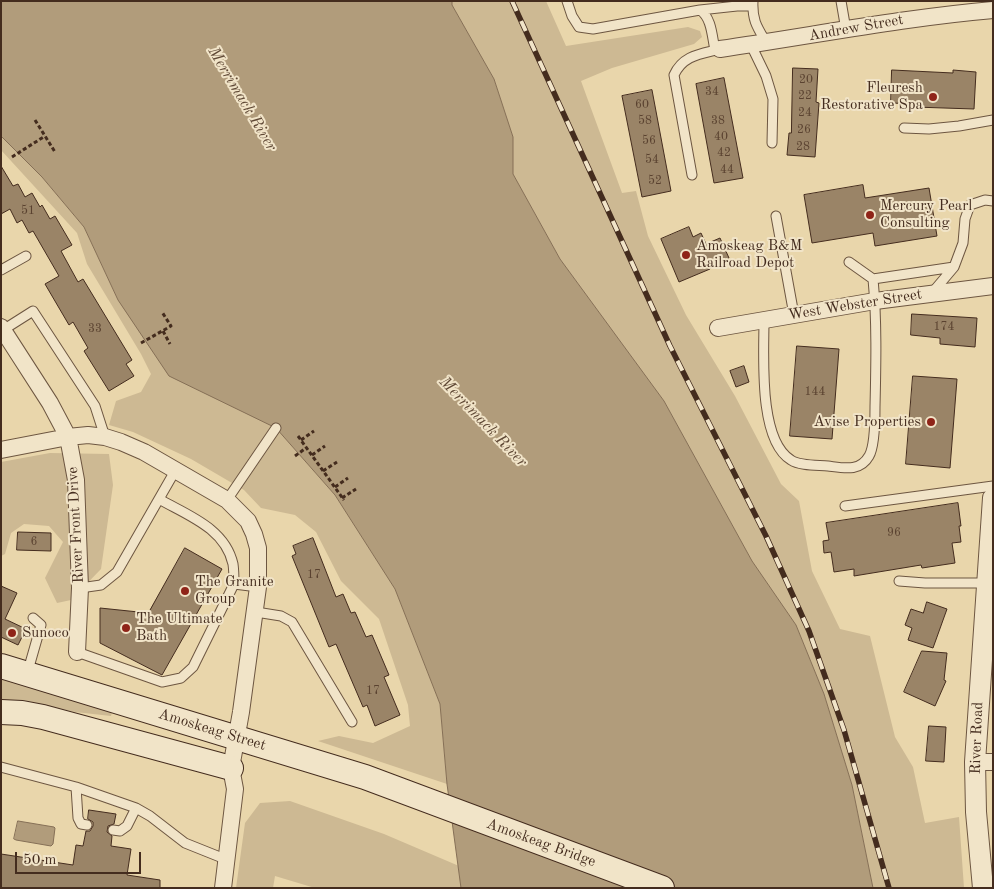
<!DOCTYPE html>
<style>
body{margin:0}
#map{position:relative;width:994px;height:889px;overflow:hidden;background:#e9d6ab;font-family:"Old Standard TT",serif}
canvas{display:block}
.frame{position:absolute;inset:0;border:2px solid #442c1e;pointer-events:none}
.scale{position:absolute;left:15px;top:852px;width:126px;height:22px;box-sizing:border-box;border:2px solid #442c1e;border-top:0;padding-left:6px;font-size:15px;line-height:18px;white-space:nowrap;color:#442c1e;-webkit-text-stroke:4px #f1e4c8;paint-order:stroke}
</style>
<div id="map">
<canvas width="994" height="889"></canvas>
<div class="frame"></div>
<div class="scale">50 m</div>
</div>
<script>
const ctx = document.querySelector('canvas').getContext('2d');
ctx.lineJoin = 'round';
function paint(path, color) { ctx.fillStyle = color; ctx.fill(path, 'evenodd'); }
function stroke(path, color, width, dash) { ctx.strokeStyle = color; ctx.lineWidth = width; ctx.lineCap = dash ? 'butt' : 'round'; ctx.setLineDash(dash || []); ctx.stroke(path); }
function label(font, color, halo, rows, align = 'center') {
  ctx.font = font + ' "Old Standard TT",serif'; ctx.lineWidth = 4; ctx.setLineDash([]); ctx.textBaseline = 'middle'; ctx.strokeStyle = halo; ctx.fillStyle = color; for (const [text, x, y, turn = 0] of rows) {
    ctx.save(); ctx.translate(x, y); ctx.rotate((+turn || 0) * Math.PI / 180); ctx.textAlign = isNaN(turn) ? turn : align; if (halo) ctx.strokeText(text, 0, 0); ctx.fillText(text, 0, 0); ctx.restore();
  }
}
paint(new Path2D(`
 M452,1h94l20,45 122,-19 12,4 2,6 -8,7 -82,24 -31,13 41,112 14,-2 12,45 38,79 49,81 46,88 18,17 13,70 28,58 30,7 25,101 18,30 12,56 34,-6 5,71h-91l-21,-103 -28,-91 -28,-69 -44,-64 -88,-160 -104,-142 -47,-85v-37l-19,-58 -42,-74z
 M1,136l41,41 42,50 34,73 158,128 59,67 60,94 45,115 7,80 -129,-43 21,-5 34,7 37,-17 -2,-21 -29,-86 -38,-38 -25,-49 -21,-17 -34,-7 -17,-18 -53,-31 -58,-27 -24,-7 7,-24 25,-9 10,-18 -10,-20 -54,-90 -10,-31 -76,-83z
 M50,453l59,1 4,31 -12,84 -30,31 -14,3 -12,-25 18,-36 -14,-16 -25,-2 -13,9 -6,21 -4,2v-94z
 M1,678l111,34 -1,4 -36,-4 -51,-12 -23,1z
 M290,801l94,33 75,32 2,22h-146l-40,-12 -2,12h-37l9,-65 15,-20z`), '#cdb993');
const water = new Path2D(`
 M1,1h451v4l42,74 19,58v37l47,85 104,142 88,160 44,64 28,69 28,91 21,103h-412l-14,-104 -7,-80 -45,-115 -60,-94 -59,-67 -107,-52 -51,-76 -34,-73 -42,-50 -41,-41z
 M18,821l36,6 1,1 -2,16 -2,2 -35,-6 -2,-1z`);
paint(water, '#b19c7b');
stroke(water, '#856f56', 1);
const building = new Path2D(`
 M793,68l25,1 -2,33 3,1 -4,54 -28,-2 2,-22h2z
 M892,70l61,3v-3l23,2 -2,37 -60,-2v-3l-23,-1z
 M724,78l19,100 -29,5 -18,-99z
 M652,90l19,101 -29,6 -20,-101z
 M1,166l12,20 5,-2 7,13 7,-4 8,14 2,-2 8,14 5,-3 17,29 -11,6 17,31 5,-3 49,81 -6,4 8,12 -25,15 -25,-40 4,-3 -15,-26 -4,3 -24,-41 14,-8 -26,-45 -4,2 -7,-13 -5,3 -7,-14 -9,5z
 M863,185l2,13 64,-10 8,48 -62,10 -2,-13 -61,10 -8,-48z
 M689,227l4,10 8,-4 5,11 14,-6 9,20 -20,8 1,3 -31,13 -18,-43z
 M912,314l65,4 -2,29 -35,-3v-6l-29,-3z
 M797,346l42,3 -7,90 -42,-3z
 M744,366l5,16 -13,5 -6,-16z
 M913,376l44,3 -7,89 -44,-4z
 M958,503l3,23h-2l2,16 -9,1 3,20 -33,5 -1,-3 -67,11v-7l-20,3 -3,-20 -7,1 -1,-12 6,-1 -3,-17z
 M18,532l33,1v18l-34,-1z
 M313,538l23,59 7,-3 8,19 4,-1 11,25 6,-2 17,40 -5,2 16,38 -25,11 -8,-21 -4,2 -27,-63 -7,3 -37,-91 4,-2 -3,-8z
 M185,548l37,21 -60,106 -62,-32v-35l48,5z
 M1,586l16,7 -12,26 21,10 -8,16 -17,-8z
 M927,602l20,7 -14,39 -25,-8 4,-12 -7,-3 6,-16 12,4z
 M922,651l25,2 -3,27 2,1 -11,25 -31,-14z
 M929,726l17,1 -2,35 -18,-1z
 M89,810l27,4 -2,10 -6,2 -1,6 5,4 -1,10 20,3 -4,26 33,5v8h-159v-34l72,11 3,-20 7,1 3,-15h4l3,-5v-4l-5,-3z`);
paint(building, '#9a8467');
stroke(building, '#442c1e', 1);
const service = new Path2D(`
 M567,1l5,15 7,11 14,2 107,-19c12,8 12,27 15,40
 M753,1c-1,19 4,26 13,41
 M841,1l5,29
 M700,10l37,-4h16
 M751,45l15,31 7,23 -1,44
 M904,128l25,1 30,-3 34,-6
 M692,175l-18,-100c9,-20 27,-21 46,-26
 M776,216l18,99
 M849,262l24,17
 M1,270l25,-14
 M932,293l22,-26 9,-24 2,-24 5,-14 15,-5 8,1
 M764,320c0,35 -6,120 27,140 9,6 27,5 37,6 16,2 32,6 41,-10 6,-10 6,-36 6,-49 1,-43 2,-86 -2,-128l81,-12
 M3,330l30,-19 62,95 10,31
 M159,499c28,16 66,29 74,65 1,7 1,14 1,20
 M227,500l49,-72
 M845,506l148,-20
 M899,581l26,2h64
 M80,588l21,-3 16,-13 58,-101
 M256,612l25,4 11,6 60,100
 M77,652l85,30 19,-4 12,-11 41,-83 24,3
 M27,674l14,-49 -8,-7
 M1,767l75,20 60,21 14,8 35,27 40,16
 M76,787l2,31 3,6 6,1
 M113,830l7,1 7,-5 9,-18`);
const minor = new Path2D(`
 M720,49c91,-13 181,-31 273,-39
 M1,327l49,76 18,34 8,43 4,108 -3,64
 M718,328l157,-27 118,-15
 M1,450l67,-13 20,-2 17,2 16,5 23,10 83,48 21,21 6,13 4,14v39l-17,125 -10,56 4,21 -12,99
 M975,762h18`);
const tertiary = new Path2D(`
 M983,888l-7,-76 -1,-50 18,-264`);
const secondary = new Path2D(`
 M1,666l364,111 297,111
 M1,712l21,1 21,4 188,51`);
stroke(service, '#6d5641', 11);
stroke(minor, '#6d5641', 18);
stroke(tertiary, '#6d5641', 22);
stroke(secondary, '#442c1e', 26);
stroke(new Path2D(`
 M35,120l20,32
 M12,157l33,-21
 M163,331l7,13
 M141,343l30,-17 -9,-14
 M298,436l46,64
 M301,440l13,-9
 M312,455l13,-9
 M295,456l11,-8
 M323,471l14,-9
 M335,487l13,-9
 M342,498l14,-9`), '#442c1e', 3, [4, 2.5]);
stroke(service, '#f1e4c8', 9);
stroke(minor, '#f1e4c8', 16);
stroke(tertiary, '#f1e4c8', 20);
stroke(secondary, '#f1e4c8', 24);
const rail = new Path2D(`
 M512,1l158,345 96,190 43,95 35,99 45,158`);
stroke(rail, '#442c1e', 5.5);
stroke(rail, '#f1e4c8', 4, [11]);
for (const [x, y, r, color] of [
 [933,97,5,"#8f2418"],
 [870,215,5,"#8f2418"],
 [686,255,5,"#8f2418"],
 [931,422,5,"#8f2418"],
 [185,591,5,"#8f2418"],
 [126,628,5,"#8f2418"],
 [12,633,5,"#8f2418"]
]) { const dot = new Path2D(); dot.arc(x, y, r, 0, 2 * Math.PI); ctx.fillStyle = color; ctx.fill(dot); stroke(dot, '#f1e4c8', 2); }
label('12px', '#5a4230', null, [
 ["20",806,80],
 ["34",712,92],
 ["22",805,96],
 ["60",642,105],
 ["24",805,113],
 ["58",645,121],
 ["38",718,121],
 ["26",804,130],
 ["40",721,137],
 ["56",649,141],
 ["28",803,147],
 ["42",724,153],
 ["54",652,160],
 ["44",727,170],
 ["52",655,181],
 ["51",28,211],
 ["174",944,327],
 ["33",95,329],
 ["144",815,392],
 ["96",894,533],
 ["6",34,542],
 ["17",314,575],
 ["17",373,691]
]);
label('15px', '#442c1e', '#f1e4c8', [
 ["Andrew Street",856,28,-10],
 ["West Webster Street",855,305,-9],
 ["River Front Drive",76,525,-93],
 ["Amoskeag Street",212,730,17],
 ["River Road",977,738,-88],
 ["Amoskeag Bridge",541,843,20]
]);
label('15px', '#442c1e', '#f1e4c8', [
 ["Fleuresh",923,88,"right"],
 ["Restorative Spa",923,105,"right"],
 ["Mercury Pearl",880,206],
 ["Consulting",880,223],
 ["Amoskeag B&M",696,246],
 ["Railroad Depot",696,263],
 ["Avise Properties",921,422,"right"],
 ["The Granite",195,582],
 ["Group",195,599],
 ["The Ultimate",136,619],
 ["Bath",136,636],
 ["Sunoco",22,633]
], 'left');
label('italic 16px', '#5f4835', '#f1e4c8', [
 ["Merrimack River",242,99,59],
 ["Merrimack River",483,422,46]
]);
</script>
